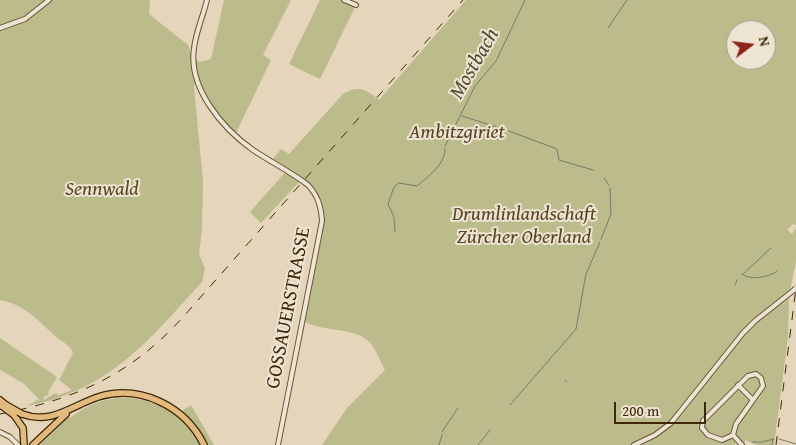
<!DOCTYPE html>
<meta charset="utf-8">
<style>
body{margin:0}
#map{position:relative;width:796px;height:445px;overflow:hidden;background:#e5d5bb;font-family:"Gentium Book Plus",serif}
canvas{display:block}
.north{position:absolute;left:726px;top:20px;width:50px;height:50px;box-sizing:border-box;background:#eee4d3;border:1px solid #a89981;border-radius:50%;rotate:75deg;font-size:14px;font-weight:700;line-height:20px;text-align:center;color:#3e2907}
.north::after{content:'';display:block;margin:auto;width:18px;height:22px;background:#8f2418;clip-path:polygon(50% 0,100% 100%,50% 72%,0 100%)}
.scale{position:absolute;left:614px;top:402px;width:92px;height:22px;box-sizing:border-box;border:2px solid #3e2907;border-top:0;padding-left:6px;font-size:15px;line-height:18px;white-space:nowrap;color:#3e2907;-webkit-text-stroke:4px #eee4d3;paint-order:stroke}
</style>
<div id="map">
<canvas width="796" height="445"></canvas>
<div class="north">N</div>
<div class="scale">200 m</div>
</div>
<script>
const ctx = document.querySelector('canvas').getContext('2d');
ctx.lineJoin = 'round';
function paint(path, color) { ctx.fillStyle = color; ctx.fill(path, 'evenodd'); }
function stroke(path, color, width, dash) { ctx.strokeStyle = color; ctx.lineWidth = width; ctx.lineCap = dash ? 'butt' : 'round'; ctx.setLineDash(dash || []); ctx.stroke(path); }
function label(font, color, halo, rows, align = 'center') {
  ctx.font = font + ' "Gentium Book Plus",serif'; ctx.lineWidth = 4; ctx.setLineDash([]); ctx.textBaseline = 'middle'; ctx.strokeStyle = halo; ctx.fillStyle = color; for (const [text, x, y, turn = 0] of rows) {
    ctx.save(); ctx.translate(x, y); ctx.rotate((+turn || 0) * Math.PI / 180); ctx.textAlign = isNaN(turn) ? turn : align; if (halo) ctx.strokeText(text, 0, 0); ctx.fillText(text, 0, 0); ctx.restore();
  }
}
paint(new Path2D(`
 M0,0h150l-1,14 39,31 4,11 7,6 12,-3 13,-59h67l-28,55 8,5 -36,75 -21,-25 -18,-29 -2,7 9,92 -1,49 -3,25 6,14 -3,14c-54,59 -92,108 -175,124l12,-7 -16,-16 -23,-13v-32l57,39 -9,15 1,2 -6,4 1,2 11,-7 4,2 13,-5 -13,-10 14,-27c-3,-9 -13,-12 -20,-19 -16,-15 -30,-30 -53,-34z
 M320,0h26l10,5 -36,74 -31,-15z
 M466,0h330v225l-3,-1 -6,6 5,4 4,-6v33l-7,35 -1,41 -14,108h-17l-12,-5v3l-9,-2 -1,4h-413l25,-37 38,-38c-5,-9 -9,-21 -16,-28 -13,-15 -46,-10 -64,-20l19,-106 -12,-31 -11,-7 -2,4 -38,41 -11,-11 38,-43 -15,-10 8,-10 8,5 54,-60c15,-9 23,-5 36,6zM736,30h30v30h-30z
 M122,398c28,0 45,10 67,27l-6,-15 8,-5 23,40h-174l28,-28 2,1c17,-13 31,-19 52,-20z`), '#bbbb8c');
stroke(new Path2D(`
 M608,28l19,-28
 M462,116l44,14
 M509,131l48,18 2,11 34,10
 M445,146l30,-60 21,-25 29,-61
 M604,178l5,7
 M395,232l-1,-15 -6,-13 6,-17 5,-4 18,3c10,-8 29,-23 28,-37
 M601,239l10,-25 -1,-26
 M742,274c8,7 28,3 35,-3
 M742,275l29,-27
 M735,285l2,-5
 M565,380l2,2
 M510,405l66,-76 10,-55 14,-32
 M442,432l16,-24
 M779,439l17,5
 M752,442h10l12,-3
 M439,445l3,-10
 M478,445l12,-15
 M772,445l1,-6`), '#737f69', 1);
const minor = new Path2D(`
 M207,0c-4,16 -11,32 -13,48 -6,40 28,80 59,102 18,12 38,22 55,35 10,11 13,21 14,36l-44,224
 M344,0l12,5
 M0,28l25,-9 24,-19
 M756,374l5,4 2,8 -27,38 -3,11 -11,5 -14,-5 -6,-7 1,-7 45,-45z
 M738,385l15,15
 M0,432l10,5 8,8
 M733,435l9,10
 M634,445l21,-10 16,-12 72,-90 12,-12 39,-31`);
const highway = new Path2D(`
 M0,400l6,5
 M22,414c29,11 49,-8 76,-17 42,-13 87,9 106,48
 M14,415l9,13 1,17
 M33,445l33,-31`);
stroke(minor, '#685434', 6);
stroke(highway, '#3e2907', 8);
stroke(minor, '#eee4d3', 4);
stroke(highway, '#e2ba7e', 5.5);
stroke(new Path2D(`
 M0,414c76,-15 131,-39 184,-98l279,-316
 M776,445l20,-157`), '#3e2907', 1, [9, 9]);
const minorBridge = new Path2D(`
 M794,290l2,-2`);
const highwayBridge = new Path2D(`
 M6,405l16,9
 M2,406l12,9`);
stroke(minorBridge, '#685434', 6, []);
stroke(highwayBridge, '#3e2907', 8, []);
stroke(minorBridge, '#eee4d3', 4);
stroke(highwayBridge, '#e2ba7e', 5.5);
label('italic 20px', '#574622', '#eee4d3', [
 ["Ambitzgiriet",457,133],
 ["Sennwald",102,190],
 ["Drumlinlandschaft",524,215],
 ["Zürcher Oberland",524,238]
]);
label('20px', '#3e2907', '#eee4d3', [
 ["GOSSAUERSTRASSE",289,308,-79]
]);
label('italic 21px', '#544d30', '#eee4d3', [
 ["Mostbach",475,64,-60]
]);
</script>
